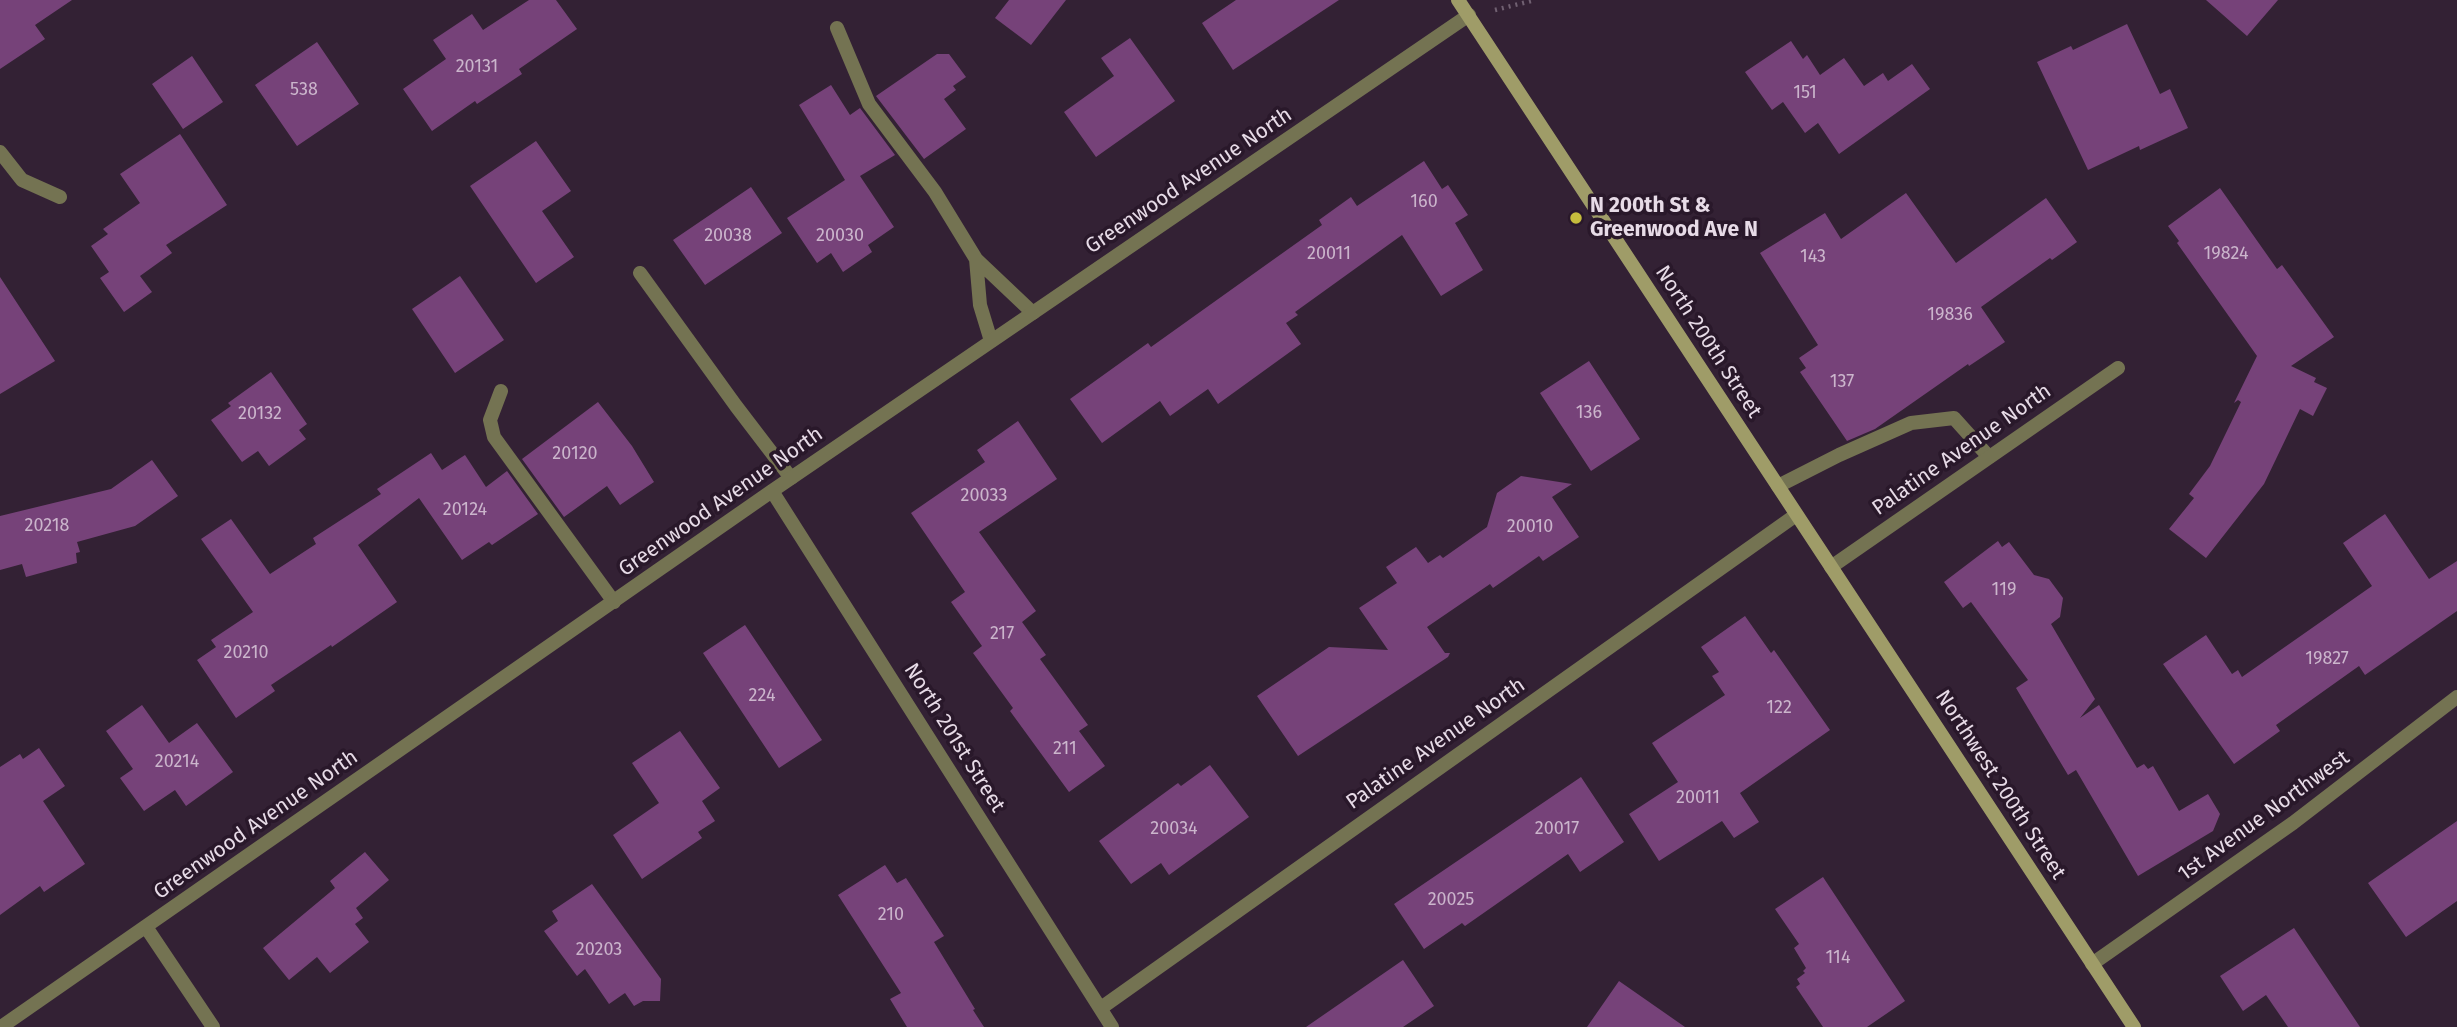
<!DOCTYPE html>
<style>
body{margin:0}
canvas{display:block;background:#332134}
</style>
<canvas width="2457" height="1027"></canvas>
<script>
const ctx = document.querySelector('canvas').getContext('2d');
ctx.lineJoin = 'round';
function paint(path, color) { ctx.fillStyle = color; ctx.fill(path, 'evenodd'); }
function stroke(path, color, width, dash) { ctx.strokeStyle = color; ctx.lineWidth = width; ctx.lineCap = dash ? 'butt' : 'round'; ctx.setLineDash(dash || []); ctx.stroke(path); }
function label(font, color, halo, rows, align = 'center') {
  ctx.font = font + ' "Fira Sans",sans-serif'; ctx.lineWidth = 7; ctx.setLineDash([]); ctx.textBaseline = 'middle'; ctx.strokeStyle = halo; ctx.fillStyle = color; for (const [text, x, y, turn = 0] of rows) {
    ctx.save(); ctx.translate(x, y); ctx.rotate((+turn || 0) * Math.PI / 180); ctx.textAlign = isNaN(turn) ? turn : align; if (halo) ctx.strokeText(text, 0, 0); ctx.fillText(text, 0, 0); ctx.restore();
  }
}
paint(new Path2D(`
 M0,0h72l-37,25 10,14 -45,30z
 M529,0h27l21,29 -58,40 3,5 -45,30 -2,-3 -43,30 -29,-42 43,-30 -13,-19 39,-26 11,16z
 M1009,0h57l-35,45 -36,-27z
 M1236,0h103l-106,70 -31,-47z
 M2206,0h72l-31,36z
 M2127,24l33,70 10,-5 18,39 -48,22 -1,-4 -51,24 -51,-108 34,-16 2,4z
 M1130,38l45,63 -79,56 -32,-45 50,-36 -13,-18z
 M1791,41l12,18 4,-4 13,20 24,-17 20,28 19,-13 5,8 24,-17 18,25 -91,65 -21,-31 -13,10 -22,-31 -11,8 -27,-38z
 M317,42l42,62 -62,42 -42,-61z
 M937,54h12l17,23 -13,9 3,4 -12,9 22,30 -42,30 -48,-63z
 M192,56l31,46 -40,27 -31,-45z
 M831,85l19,30 10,-7 35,47 -35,21 34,51 -26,18 4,7 -29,20 -12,-19 -14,10 -30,-45 58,-38 -46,-75z
 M180,134l47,71 -61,40 6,8 -32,23 12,16 -28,20 -24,-34 9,-6 -18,-26 17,-12 -5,-5 37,-26 -20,-29z
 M536,141l35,50 -29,20 32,46 -38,26 -66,-97z
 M1424,161l18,28 6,-4 20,30 -13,8 28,47 -42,26 -39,-61 -107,77 3,3 -12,8 15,21 -83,60 -10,-15 -38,27 -10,-15 -58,42 -32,-44 78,-56 3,4 112,-80 59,-42 -3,-5 32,-23 6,9z
 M751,187l31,46 -77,52 -32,-45z
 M2220,188l57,81 5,-4 52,72 -43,29 25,12 -2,4 13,6 -14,28 -13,-7 -36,75 -58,74 -37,-29 25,-31 -5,-4 21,-28 31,-64 -3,-2 -4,3 23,-47 -80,-113 2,-2 -11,-15z
 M1906,193l50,70 90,-65 31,44 -25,18 -2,-2 -69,49 24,35 -36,24 -1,-2 -93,65 -28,12 -47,-69 6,-4 -7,-10 19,-13 -58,-92 65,-40 16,26z
 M460,276l44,64 -49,33 -43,-64z
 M0,277l55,84 -55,33z
 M1589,361l51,78 -49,32 -51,-78z
 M271,372l36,52 -8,6 7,9 -37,27 -11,-15 -16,11 -31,-42 20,-14 -3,-3z
 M598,402l34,44 22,36 -34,23 -13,-19 -43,31 -42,-58z
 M1018,421l39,58 -78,53 57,79 -14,11 24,33 -6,4 48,66 -9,6 26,35 -36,26 -59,-81 3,-3 -40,-55 9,-7 -31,-44 14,-10 -54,-79 74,-51 -8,-12z
 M431,453l11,17 23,-15 21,32 21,-16 31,43 -46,31 -3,-3 -27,18 -43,-62 -61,47 39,57 -65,45 -1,-2 -60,40 4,6 -39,27 -39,-58 19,-13 -5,-7 42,-28 -52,-73 30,-20 39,55 46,-30 -3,-6 68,-44 -4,-5z
 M152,460l26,36 -43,30 -58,16 3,10 -4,1 1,10 -51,14 -4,-13 -22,6v-54l111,-27z
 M1521,476l51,8 -20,13 27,40 -36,24 -4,-5 -46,32 -3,-4 -63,43 18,26h5l-2,4 -150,99 -41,-60 72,-49 59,3 -29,-42 38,-25 -11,-16 30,-20 12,16 12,-8 3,3 44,-31 10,-34z
 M2385,514l44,65 28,-18v50l-92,64 -6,-9 -83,59 4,6 -46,33 -71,-100 43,-29 26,39 6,-4 4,7 130,-91 -29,-43z
 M1998,541l4,6 7,-5 25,33 15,4 14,19 -3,19 -9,7 44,75 -15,19 19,-13 38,63 7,-4 4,5 5,-3 26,45 29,-17 12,20 -7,17 -75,45 -62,-106 -8,5 -52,-87 12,-8 -57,-78 -8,6 -19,-26z
 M1745,616l26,37 3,-3 56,80 -90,63 19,29 -25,16 -12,-17 -63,40 -30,-47 49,-32 -26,-39 73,-48 -13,-19 7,-4 -18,-25z
 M745,625l77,115 -43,28 -76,-115z
 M142,705l27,38 28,-20 36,49 -47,34 -11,-16 -31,21 -24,-33 13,-9 -27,-38z
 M680,731l40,57 -18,13 13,20 -17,11 4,6 -60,41 -29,-44 46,-32 -27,-40z
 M39,748l26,38 -22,15 42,63 -41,28 -4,-6 -40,29v-148l20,-13 3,5z
 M1210,765l39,52 -80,58 -8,-12 -30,21 -32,-43 79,-58 3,3z
 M1581,777l43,65 -44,30 -12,-18 -103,72 -3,-3 -38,26 -30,-45z
 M2457,821v80l-51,36 -38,-54z
 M365,852l24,28 -33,28 7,10 -8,6 14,18 -39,31 -13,-16 -28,23 -26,-32 72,-60 -5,-7z
 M885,865l12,18 9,-5 38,58 -10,6 41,67 -2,1 11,17h-77l-17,-28 11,-6 -63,-98z
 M1823,877l82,124 -38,26h-44l-27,-40 4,-3 -3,-5 8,-6 -2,-2 3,-3 -12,-20 5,-4 -24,-35z
 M592,884l69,95 -1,22h-17l-9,5 -9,-13 -16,11 -24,-35 -8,7 -33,-45 14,-10 -6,-10z
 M2294,928l66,99h-72l-22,-32 -23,16 -23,-35z
 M1403,960l31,46 -31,21h-97z
 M1619,981l66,46h-98z`), '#764279');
stroke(new Path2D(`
 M1495,10l40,-10`), '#706071', 4.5, [2, 5]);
stroke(new Path2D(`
 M837,28l32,76 66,88 41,67 57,54
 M0,152l22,28 38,17
 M976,259l4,46 11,36
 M640,273l96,133 55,72
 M501,391l-11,29 4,17 120,165
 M1778,486l61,-31 72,-32 43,-5 35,39`), '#747352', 14);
stroke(new Path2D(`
 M772,491l340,536
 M1831,567l287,-199
 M146,927l67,100
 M2092,964l201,-141 164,-126
 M1101,1008l695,-493
 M1,1027l771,-536 697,-476`), '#747352', 14);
stroke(new Path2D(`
 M1458,0l676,1027`), '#9f9c68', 14);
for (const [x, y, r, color] of [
 [1576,218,7,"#c5bc3d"]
]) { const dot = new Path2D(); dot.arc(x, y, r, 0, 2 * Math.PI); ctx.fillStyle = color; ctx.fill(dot); stroke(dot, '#29182a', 2.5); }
label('18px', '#cbb5cc', null, [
 ["20131",477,67],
 ["538",304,90],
 ["151",1805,93],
 ["160",1424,202],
 ["20038",728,236],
 ["20030",840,236],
 ["20011",1329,254],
 ["19824",2226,254],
 ["143",1813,257],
 ["19836",1950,315],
 ["137",1842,382],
 ["136",1589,413],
 ["20132",260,414],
 ["20120",575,454],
 ["20033",984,496],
 ["20124",465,510],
 ["20218",47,526],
 ["20010",1530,527],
 ["119",2004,590],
 ["217",1002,634],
 ["20210",246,653],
 ["19827",2327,659],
 ["224",762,696],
 ["122",1779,708],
 ["211",1065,749],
 ["20214",177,762],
 ["20011",1698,798],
 ["20034",1174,829],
 ["20017",1557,829],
 ["20025",1451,900],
 ["210",891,915],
 ["20203",599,950],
 ["114",1838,958]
]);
label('21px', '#e7dbe7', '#29182a', [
 ["Greenwood Avenue North",1189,181,-34],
 ["North 200th Street",1708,342,57],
 ["Palatine Avenue North",1962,450,-35],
 ["Greenwood Avenue North",721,502,-35],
 ["North 201st Street",954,738,58],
 ["Palatine Avenue North",1436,744,-35],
 ["Northwest 200th Street",2000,785,57],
 ["1st Avenue Northwest",2264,816,-36],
 ["Greenwood Avenue North",256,825,-35]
]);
label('bold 21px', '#e7dbe7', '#29182a', [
 ["N 200th St &",1590,206],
 ["Greenwood Ave N",1590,230]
], 'left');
</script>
